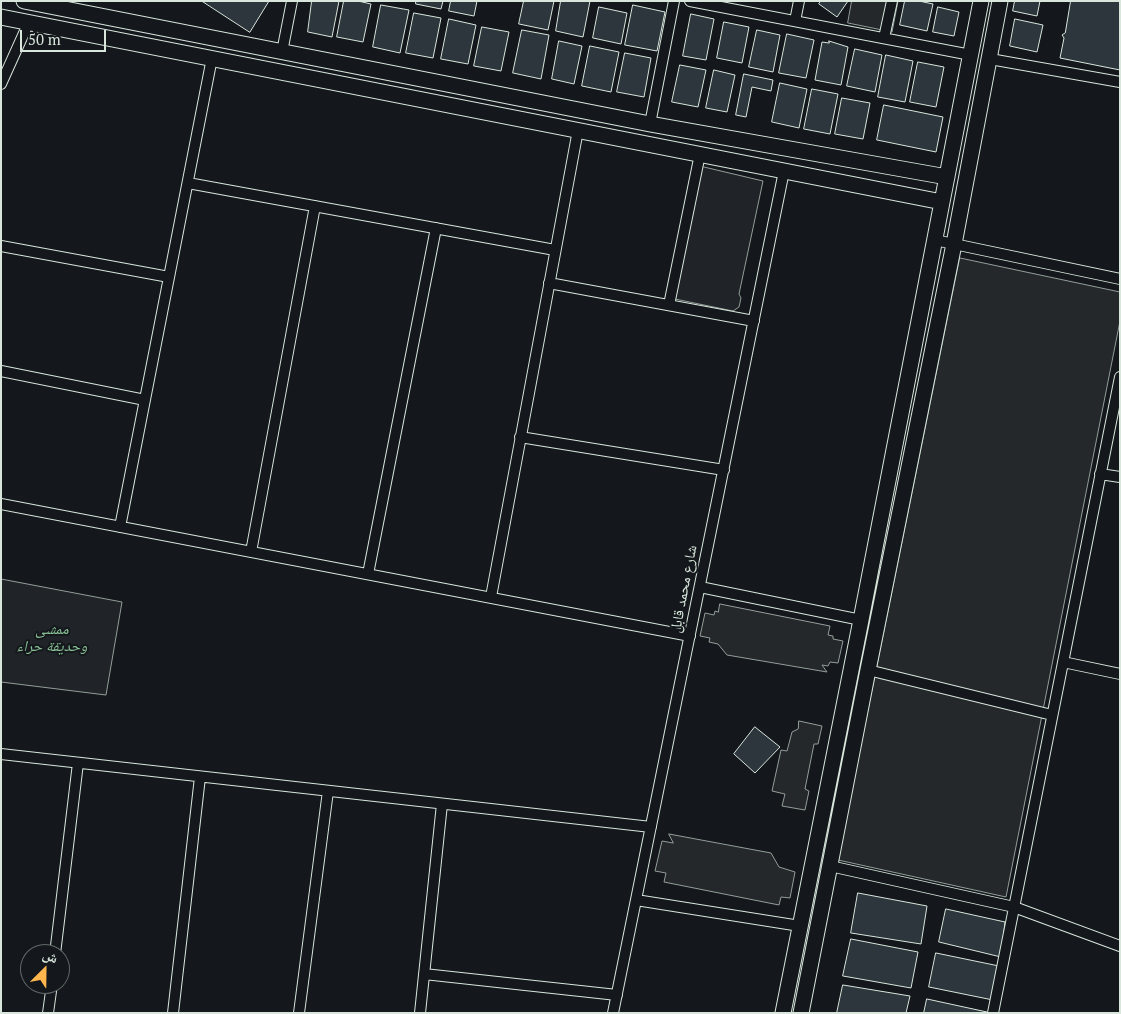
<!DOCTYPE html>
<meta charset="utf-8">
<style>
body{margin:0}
#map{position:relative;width:1121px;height:1014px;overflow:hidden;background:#14181c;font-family:"PT Serif","Noto Naskh Arabic",serif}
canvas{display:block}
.frame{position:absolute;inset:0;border:2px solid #d8e6dc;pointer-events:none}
.north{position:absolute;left:20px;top:944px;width:50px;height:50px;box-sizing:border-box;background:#14181c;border:1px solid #626a69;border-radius:50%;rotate:23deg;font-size:14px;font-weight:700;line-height:20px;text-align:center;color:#d8e6dc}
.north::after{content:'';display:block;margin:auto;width:18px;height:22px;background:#ffb74d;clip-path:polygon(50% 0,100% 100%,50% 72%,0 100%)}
.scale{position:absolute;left:20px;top:30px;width:86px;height:22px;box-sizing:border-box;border:2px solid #d8e6dc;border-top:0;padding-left:6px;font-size:15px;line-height:18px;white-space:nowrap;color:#d8e6dc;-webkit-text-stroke:4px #14181c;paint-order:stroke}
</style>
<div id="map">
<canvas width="1121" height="1014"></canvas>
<div class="frame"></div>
<div class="north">ش</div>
<div class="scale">50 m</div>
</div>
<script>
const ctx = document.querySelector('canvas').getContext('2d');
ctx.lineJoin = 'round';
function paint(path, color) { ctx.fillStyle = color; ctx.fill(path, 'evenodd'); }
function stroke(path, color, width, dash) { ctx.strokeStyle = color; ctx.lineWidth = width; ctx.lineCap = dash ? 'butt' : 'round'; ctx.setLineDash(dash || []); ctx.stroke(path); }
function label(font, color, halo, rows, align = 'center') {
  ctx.font = font + ' "PT Serif","Noto Naskh Arabic",serif'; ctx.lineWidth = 4; ctx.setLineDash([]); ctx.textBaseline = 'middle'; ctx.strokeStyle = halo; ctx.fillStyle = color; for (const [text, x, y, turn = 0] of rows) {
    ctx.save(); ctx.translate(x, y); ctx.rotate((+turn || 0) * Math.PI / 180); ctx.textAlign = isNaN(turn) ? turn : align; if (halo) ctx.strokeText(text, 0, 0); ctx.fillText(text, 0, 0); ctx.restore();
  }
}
const green = new Path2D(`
 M704,167l59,14 -24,113 2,4 -2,9 -6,4 -58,-12 23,-129z
 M1,579l121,23 -16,93 -105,-13z`);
paint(green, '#202428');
stroke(green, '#939e99', 1);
const parking = new Path2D(`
 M852,1h46l-6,31 -44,-9z
 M960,258l160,34v29l-114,576 -168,-37z
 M720,604l110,22 -2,9 5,1v3l10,2 -5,22 -8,-1 -2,4 -6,-1 5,7 -100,-17 -9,-11 -9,-2 1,-4 -10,-2 5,-23 9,2 1,-4 3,1z
 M799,721l23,5 -4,18h-4l-9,45 4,2 -4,19 -23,-4 3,-12 -13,-3 9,-41 6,1 5,-19 6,-3z
 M669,834l102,19 8,14 16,5 -5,26 -9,-1 -2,8 -115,-23 2,-9 -11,-2 7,-30 11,2z`);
paint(parking, '#24282b');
stroke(parking, '#939e99', 1);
const building = new Path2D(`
 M202,1h67l-19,31z
 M312,1h27l-7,36 -24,-5z
 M344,1h14l13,3 -8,38 -26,-5z
 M416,1h27l-2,8 -25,-5z
 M451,1h26l-3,15 -25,-5z
 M524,1h30l-6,29 -29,-6z
 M561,1h29l-7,36 -27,-6z
 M821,1h27l-11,16 -18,-13z
 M905,1h14l14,3 -6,27 -27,-6z
 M1015,1h25l-3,15 -24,-5z
 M1071,1h49v69l-60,-12 4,-20 -2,-3 3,-2z
 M381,5l28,5 -9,43 -27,-6z
 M633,5l32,7 -8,39 -32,-6z
 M599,7l28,6 -6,31 -28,-6z
 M938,7l21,5 -5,24 -21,-4z
 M414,13l27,5 -8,40 -27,-5z
 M691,14l23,5 -8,41 -23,-4z
 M449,19l27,6 -8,39 -27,-5z
 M1015,19l28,6 -6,27 -27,-6z
 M724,22l25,5 -7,36 -25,-5z
 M482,27l27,5 -8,39 -27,-5z
 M522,30l27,5 -8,44 -28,-6z
 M757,30l23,5 -7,37 -24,-5z
 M787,34l27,6 -8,38 -27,-5z
 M559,41l23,5 -8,38 -22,-5z
 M829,41l19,6 -7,38 -26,-5 7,-38 7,1z
 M590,46l29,6 -8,40 -29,-6z
 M855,49l27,6 -7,37 -28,-6z
 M625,53l26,5 -7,39 -27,-5z
 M886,55l27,6 -8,41 -27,-5z
 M918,62l26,5 -8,40 -26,-5z
 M680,65l26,5 -8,37 -26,-5z
 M714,70l21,5 -8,37 -21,-4z
 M744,74l29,6 -2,11 -19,-4 -6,30 -10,-2z
 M780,83l27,6 -8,39 -27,-6z
 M812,89l26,5 -8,40 -26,-5z
 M842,98l28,5 -7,36 -28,-5z
 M884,105l59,12 -7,35 -59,-12z
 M755,727l25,20 -25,26 -21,-19z
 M858,893l69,13 -6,38 -70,-11z
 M946,909l59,13 -4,35 -62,-15z
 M851,939l67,13 -7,36 -68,-12z
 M936,953l63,13 -6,34 -64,-13z
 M843,985l67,11 -4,17h-69z
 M927,999l60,13v1h-63z`);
paint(building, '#2c363c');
stroke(building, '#d8e6dc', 1);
const street = new Path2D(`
 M690,1l281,54
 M795,21l4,-20
 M884,38l8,-37
 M282,52l10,-51
 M990,59l130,23
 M1,84l28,-62
 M650,124l24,-123
 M188,183l367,67
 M935,240l185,39
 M1,246l168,31
 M549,283l205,38
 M669,305l31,-151
 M1,371l144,29
 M520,437l204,33
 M1100,474l20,3
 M1,504l689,132
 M120,527l92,-469
 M251,552l64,-346
 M368,574l68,-346
 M700,587l161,33
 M491,597l87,-467
 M1063,662l57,12
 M868,670l184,45
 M1,754l650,73
 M830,866l184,41 106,39
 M636,900l164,26
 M55,954l23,-191
 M424,974l193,21
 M48,1013l4,-29
 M173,1013l27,-236
 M299,1013l29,-222
 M420,1013l22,-209
 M613,1013l171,-842
 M993,1013l127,-636`);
const secondary = new Path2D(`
 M24,1l626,123 297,53
 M1,17l941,185
 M783,1013l78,-393 120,-619
 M801,1013l67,-343 86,-426 46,-243`);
stroke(street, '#d8e6dc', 12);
stroke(secondary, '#d8e6dc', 17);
stroke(street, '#14181c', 10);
stroke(secondary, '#14181c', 15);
label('15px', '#d8e6dc', '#14181c', [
 ["شارع محمد قابل",684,589,-79]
]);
label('italic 15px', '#8ac095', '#14181c', [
 ["ممشى",52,630],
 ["وحديقة حراء",52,647]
]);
</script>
